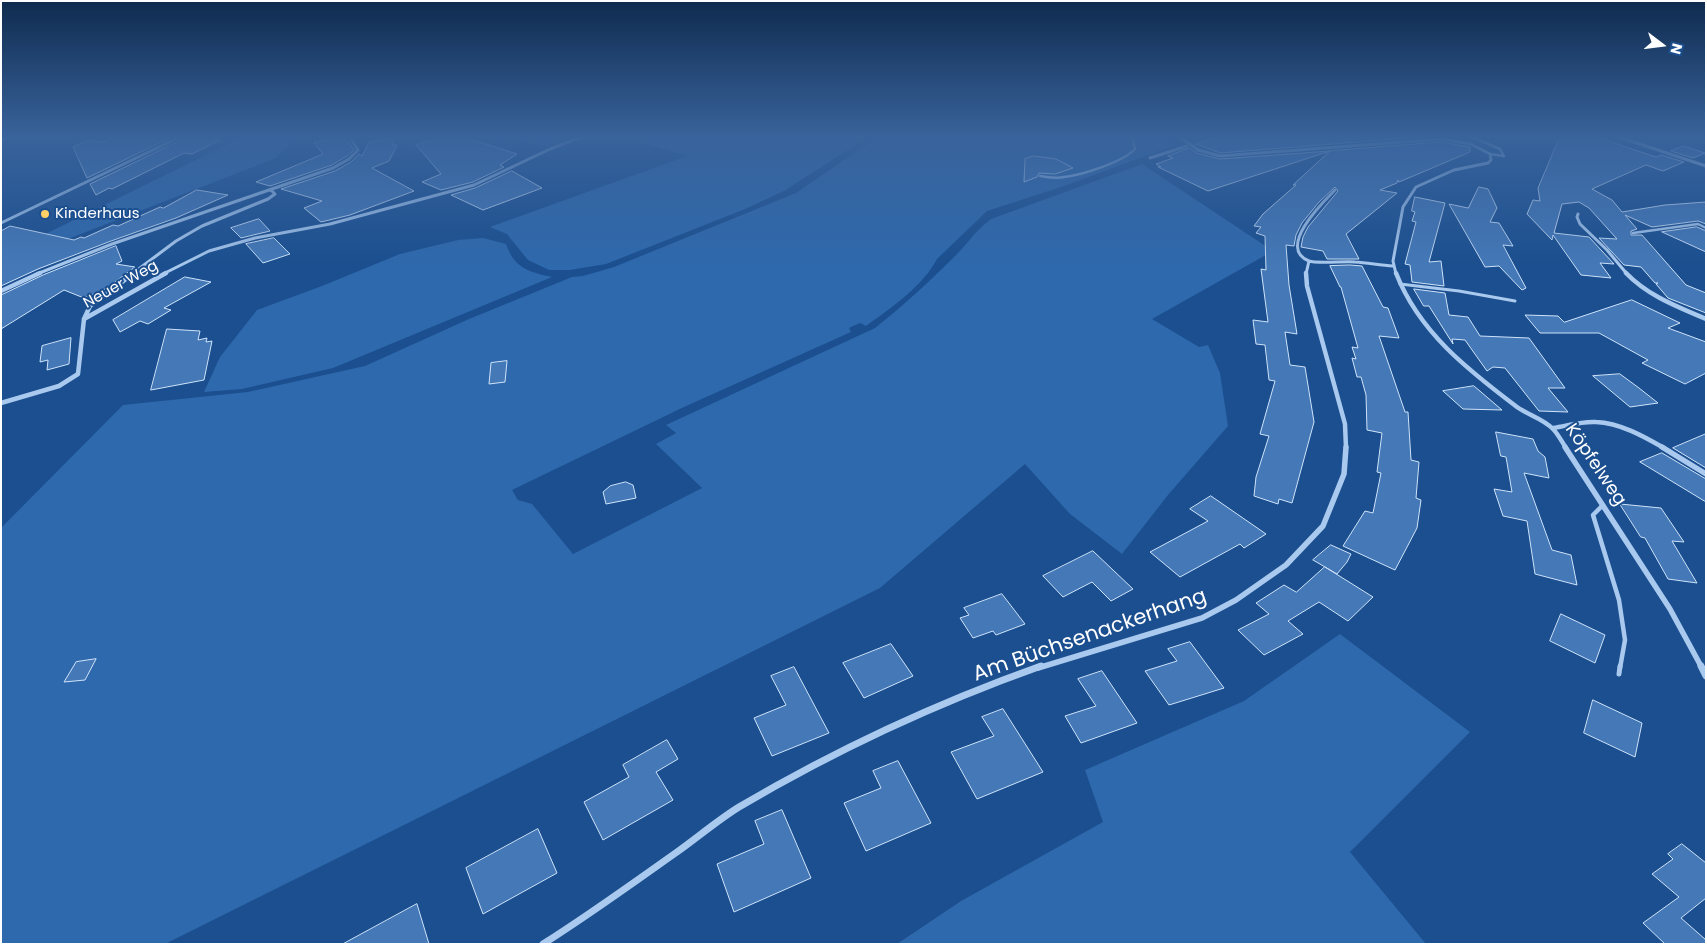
<!DOCTYPE html>
<meta charset="utf-8">
<style>
body{margin:0}
#map{position:relative;width:1707px;height:945px;overflow:hidden;background:#1b4f8f;font-family:Poppins,sans-serif}
canvas{display:block}
.frame{position:absolute;inset:0;border:2px solid #fff;pointer-events:none}
.north{position:absolute;left:1637px;top:20px;width:50px;height:50px;-webkit-text-stroke:4px #1b4f8f;paint-order:stroke;rotate:105deg;font-size:14px;font-weight:700;line-height:20px;text-align:center;color:#fff}
.north::after{content:'';display:block;margin:auto;width:18px;height:22px;background:#fff;clip-path:polygon(50% 0,100% 100%,50% 72%,0 100%)}
</style>
<div id="map">
<canvas width="1707" height="945"></canvas>
<div class="frame"></div>
<div class="north">N</div>
</div>
<script>
const ctx = document.querySelector('canvas').getContext('2d');
ctx.lineJoin = 'round';
function paint(path, color) { ctx.fillStyle = color; ctx.fill(path, 'evenodd'); }
function stroke(path, color, width, dash) { ctx.strokeStyle = color; ctx.lineWidth = width; ctx.lineCap = dash ? 'butt' : 'round'; ctx.setLineDash(dash || []); ctx.stroke(path); }
function label(font, color, halo, rows, align = 'center') {
  ctx.font = font + ' Poppins,sans-serif'; ctx.lineWidth = 4; ctx.setLineDash([]); ctx.textBaseline = 'middle'; ctx.strokeStyle = halo; ctx.fillStyle = color; for (const [text, x, y, turn = 0] of rows) {
    ctx.save(); ctx.translate(x, y); ctx.rotate((+turn || 0) * Math.PI / 180); ctx.textAlign = isNaN(turn) ? turn : align; if (halo) ctx.strokeText(text, 0, 0); ctx.fillText(text, 0, 0); ctx.restore();
  }
}
paint(new Path2D(`
 M244,136h53l-21,22 -275,107v-9z
 M496,136h78l-28,10z
 M639,136h230l-85,55 -39,18 -139,55 -36,6h-21l-21,-10 -21,-26 -17,-7 197,-71 -56,-17z
 M879,136h254l30,1 15,7 -114,42 -77,25 -50,48c-14,27 -46,49 -71,67l-6,-3 -11,5 2,4 -167,75 -172,83 6,10 14,4 41,50 129,-66 -46,-44 20,-11 -10,-8 209,-97c28,-22 55,-47 81,-73 12,-12 21,-26 35,-36l151,-55 131,87 -121,68 47,28 9,-2 12,28 8,53 -60,69 -46,59 -52,-40 -45,-50 -145,124 -715,356h-164v-416l122,-123 125,-13 117,-26 104,-47 103,-42 11,-1 31,-9 182,-74z
 M483,238l23,6c8,24 23,28 46,33l-219,91 -91,21 -38,3 16,-35 37,-47 65,-24 78,-32 58,-14z
 M1340,634l130,98 -120,120 76,92h-529l64,-43 142,-79 -18,-52 159,-69z`), '#2e69ad');
const building = new Path2D(`
 M115,136h59l-87,42 -14,-31 15,-7 15,2z
 M185,136l35,4 -28,14 -8,-1 -72,36 -3,-1 -13,7 -6,-11 93,-45z
 M344,136l10,14 -7,6 -15,9 -62,21 -14,-4 67,-28 -9,-11z
 M443,136l21,1 53,17 -17,11 4,2 -31,15 -32,8 -19,-8 19,-8 -25,-29z
 M1223,136h211l-214,17 -24,-9z
 M1570,136h23l63,21 5,-2 23,7 -21,9 -17,-6 -54,24 20,11 10,12 43,-7 41,-3v22l-8,-3 -46,6 -27,-12 12,14 -6,2v4h11l44,50 20,8v20l-38,-15 -12,-14 2,-1h-3l-14,-16 -17,-2 -25,-27 18,1 -28,-31 -10,-6 -17,2 -8,29 35,4 25,27 -14,-1 11,15 -30,-3 -28,-40 -1,5 -25,-26 6,-14 7,1 -2,-13 20,-47z
 M395,139l-3,6h5l-8,16 -17,7 42,23 -64,24 -29,7 -17,-14 18,-7 -41,-12 54,-18 16,-9 8,-8 3,2 7,-14z
 M1441,142l29,5v5l-71,30 -1,-2 -1,3 -17,7 17,3 -51,41 13,25h-32l-4,-8 -22,-4 2,-10 5,-10 30,-36 -3,-4 -16,15 -17,21 -6,12 -2,11 -8,-1 3,40 8,49 -12,-2 5,33 15,2 9,55 -22,81 -13,-4 -1,5 -24,-8 2,-19 13,-41 -9,-2 15,-53 -6,-1 -4,-35 -9,-1 -3,-24 15,2 -7,-53 5,1 -1,-34 -9,-3 5,-6 -7,-1 9,-12 33,-29h-3l37,-34z
 M1683,146l22,7 -12,5 -22,-7z
 M1190,148l7,5 23,6 110,-8 -122,40 -50,-24h3l-5,-3 17,-6 -5,-2z
 M1034,156l22,3 17,9 -18,6 -16,-1 -2,4 -13,5 1,-23z
 M512,171l30,17 -59,22 -32,-15 24,-7z
 M1479,187l9,2 9,19 -7,14 9,1 14,23 -10,-1 23,43 -4,2 -23,-24 -14,1 -36,-63 19,4z
 M197,190l31,5 -52,23 -65,23 -73,28 -37,17v-55l9,-5 64,14 7,-3 3,1 29,-13 5,1 42,-19 3,1z
 M1415,197l30,6 -16,59 12,-1 3,25 -32,-4 -2,-17 -5,-1 11,-42 -4,-1 3,-9 -3,-1z
 M259,219l11,12 -29,7 -10,-10z
 M1697,227l9,4v21l-44,-20z
 M274,238l16,16 -27,9 -17,-19z
 M116,246l6,15 -6,3 19,3 -28,21 -23,10 -20,-8 -63,39v-34l42,-20z
 M1350,265l12,1 21,41 5,1 11,30 -20,-2 26,76h3l3,48 8,2 -3,36 5,2 -4,28 -22,42 -52,-24 22,-35 8,2 8,-40 -4,-1 5,-39 -15,-3 -1,-35 -5,-18h-4l-5,-19 4,1 -4,-12 6,1 -17,-61h-1l-10,-21z
 M185,277l26,5 -47,26 7,2 -23,14 -8,-3 -20,11 -7,-12z
 M1414,289l31,4 4,22 19,2 12,19 49,2 36,50h-17l20,24 -29,-1 -34,-43 -12,-1 -6,4 -22,-31 -13,-1 1,5 -24,-38h-5z
 M1632,300l48,23 -12,5 38,14v31l-21,11 -43,-21 6,-3 -49,-27h-59l-15,-18 33,1 6,6z
 M167,329l33,2 -2,9 9,-2 -1,4 6,-1 -8,39 -53,10z
 M71,338l-2,26 -22,6 1,-10 -8,2 2,-16z
 M507,361l-2,21 -16,2 2,-21z
 M1620,374l19,14 19,15 -28,4 -37,-31z
 M1474,386l28,24 -39,-1 -20,-18z
 M1496,432l37,7 5,12 7,6 4,21 -25,-5 28,77 19,5 6,30 -42,-11 -8,-53 -24,-5 -9,-27 18,3 -6,-35 -5,-1z
 M1706,434v34l-33,-20z
 M1662,453l44,26v23l-66,-40z
 M626,482l7,3 3,13 -30,6 -3,-12 7,-6z
 M1211,496l55,38 -22,14 -4,-4 -60,33 -30,-25 58,-31 -18,-12z
 M1620,504l41,4 23,34 -12,-1 25,42 -29,-4 -23,-41 -4,-1z
 M1331,545l20,9 -4,8 -10,12 -24,-14z
 M1093,551l40,38 -22,12 -19,-19 -29,15 -20,-21z
 M1325,567l48,30 -25,24 -29,-19 -31,19 15,13 -39,21 -26,-25 31,-16 -13,-11 28,-18 12,7z
 M1002,594l23,30 -29,11 -3,-4 -20,7 -13,-20 9,-3 -5,-7z
 M1561,614l44,21 -10,28 -45,-22z
 M1190,642l34,46 -55,17 -24,-34 32,-10 -9,-12z
 M891,644l22,32 -49,22 -21,-35z
 M96,659l-11,21 -21,2 12,-20z
 M794,667l35,66 -57,23 -18,-38 32,-13 -15,-29z
 M1102,671l35,52 -56,20 -16,-27 31,-10 -18,-27z
 M1593,700l49,23 -7,34 -51,-24z
 M1003,709l40,63 -66,27 -26,-47 43,-16 -12,-19z
 M667,740l11,19 -22,13 17,28 -70,40 -19,-38 45,-25 -6,-12z
 M898,761l33,62 -65,28 -22,-48 37,-15 -8,-17z
 M782,810l29,68 -77,34 -17,-48 47,-20 -9,-23z
 M538,829l19,44 -74,41 -17,-46z
 M1682,844l24,19v35l-25,20 25,22v4h-41l-22,-21 36,-26 -27,-23 21,-15 -5,-5z
 M417,904l12,40h-86z`);
paint(building, '#4478b7');
stroke(building, '#cfe3fa', 1);
stroke(new Path2D(`
 M1472,137l28,12 4,7 -14,-2
 M1040,176c8,1 16,3 24,1 18,-2 59,-15 71,-28l-3,-13
 M1633,233l65,-9 8,4`), '#a9c9ee', 2.5);
stroke(new Path2D(`
 M1400,284l59,7 56,10`), '#a9c9ee', 3);
stroke(new Path2D(`
 M1603,505l-10,10 26,85 6,40 -5,28`), '#a9c9ee', 4.5);
stroke(new Path2D(`
 M1619,674l1,-8`), '#a9c9ee', 5);
stroke(new Path2D(`
 M1179,136l19,14 22,6 221,-17 30,5 19,10 1,6 -3,3 -34,7 -38,17 -13,20 -10,54 3,13
 M1616,136l90,30
 M1150,158l37,-12
 M1335,190c-12,12 -59,58 -26,71 7,3 36,0 46,1 13,1 25,3 38,4
 M1578,214l-1,3 3,7 27,26 20,24
 M1,223l181,-87
 M37,274l75,-30 221,-76 16,-9 9,-9 -9,-14
 M132,274l44,-33 26,-15 66,-27 7,-5 -4,-4
 M163,274l46,-23 46,-13 75,-14 144,-39 76,-36 34,-13
 M1306,274l3,-13`), '#a9c9ee', 3);
stroke(new Path2D(`
 M1306,273l1,13 38,138 1,24
 M1396,273c23,59 72,97 121,134 11,8 27,12 36,22 5,5 9,13 13,19
 M1626,273c22,23 52,34 80,46
 M1,291l39,-18
 M84,319l82,-46
 M1,403l58,-17 19,-12 6,-55 6,-13 44,-33
 M1553,428c14,-2 28,-7 43,-6 24,1 47,14 68,26`), '#a9c9ee', 4.5);
stroke(new Path2D(`
 M1565,447l105,162 32,59
 M1662,447l44,27
 M1038,668l164,-50 34,-18 50,-35 37,-39 21,-52 2,-27`), '#a9c9ee', 5.5);
stroke(new Path2D(`
 M1701,666l5,10
 M543,944c46,-29 90,-61 134,-92 21,-15 41,-32 62,-45 95,-56 198,-104 302,-141`), '#a9c9ee', 7);
paint(new Path2D(`
 M5,136h9l-13,6v-4z`), '#d6e6fa');
const sky = ctx.createLinearGradient(0, 0, 0, 268);
sky.addColorStop(0, '#0f2b4f');
sky.addColorStop(0.51, '#39639b');
sky.addColorStop(1, '#39639b00');
ctx.fillStyle = sky;
ctx.fillRect(0, 0, 1707, 268);
for (const [x, y, r, color] of [
 [45,214,5,"#ffd166"]
]) { const dot = new Path2D(); dot.arc(x, y, r, 0, 2 * Math.PI); ctx.fillStyle = color; ctx.fill(dot); stroke(dot, '#1b4f8f', 2); }
label('15px', '#fff', '#1b4f8f', [
 ["Kinderhaus",55,214]
], 'left');
label('15px', '#fff', '#1b4f8f', [
 ["Neuer Weg",121,285,-29]
]);
label('18px', '#fff', '#1b4f8f', [
 ["Köpfelweg",1595,465,56]
]);
label('21px', '#fff', '#1b4f8f', [
 ["Am Büchsenackerhang",1090,636,-19]
]);
</script>
